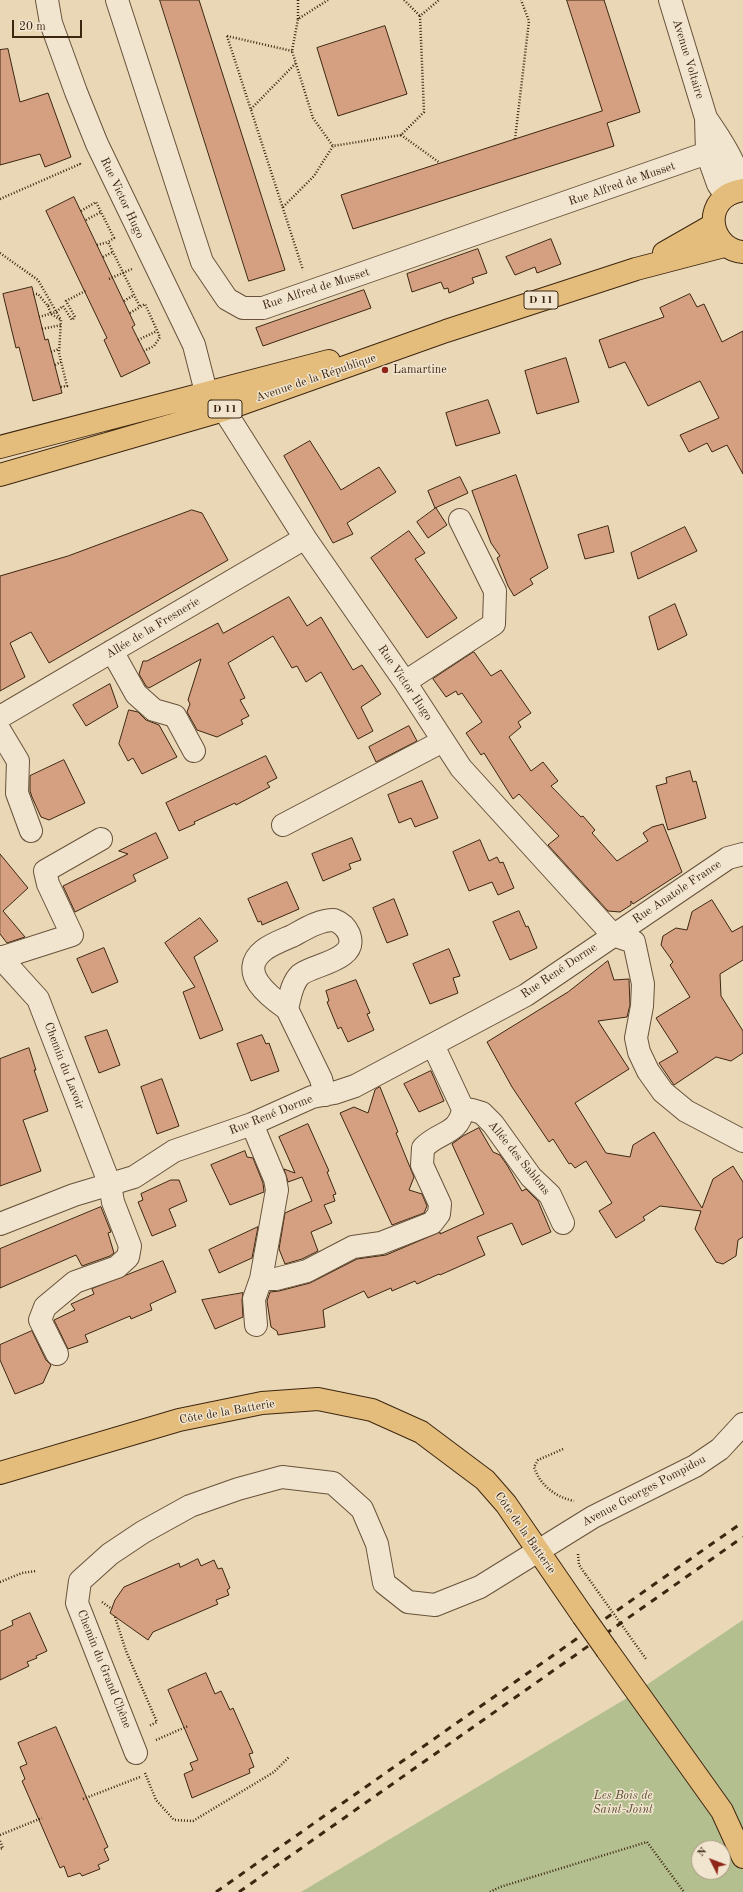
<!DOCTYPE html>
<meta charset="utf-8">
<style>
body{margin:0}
#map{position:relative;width:743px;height:1892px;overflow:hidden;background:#e9d7b6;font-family:"Old Standard TT",serif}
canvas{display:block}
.north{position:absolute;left:691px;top:1840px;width:40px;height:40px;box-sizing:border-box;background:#f1e5d0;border:1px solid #a99983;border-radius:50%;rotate:312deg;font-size:11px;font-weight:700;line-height:16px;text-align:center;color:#3d2610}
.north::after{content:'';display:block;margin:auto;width:14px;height:18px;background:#8f2418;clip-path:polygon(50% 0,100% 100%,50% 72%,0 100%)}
.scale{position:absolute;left:12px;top:20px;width:70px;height:18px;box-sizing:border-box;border:2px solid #3d2610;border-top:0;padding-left:5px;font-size:12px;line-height:14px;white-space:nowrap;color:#3d2610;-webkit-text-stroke:3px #f1e5d0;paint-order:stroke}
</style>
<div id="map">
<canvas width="743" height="1892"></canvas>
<div class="north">N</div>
<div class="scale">20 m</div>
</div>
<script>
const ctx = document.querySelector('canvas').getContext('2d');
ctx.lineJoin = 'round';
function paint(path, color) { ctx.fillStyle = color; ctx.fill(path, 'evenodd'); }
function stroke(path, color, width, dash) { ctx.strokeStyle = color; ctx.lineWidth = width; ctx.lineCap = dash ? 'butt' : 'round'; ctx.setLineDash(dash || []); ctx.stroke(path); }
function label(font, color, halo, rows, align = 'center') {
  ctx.font = font + ' "Old Standard TT",serif'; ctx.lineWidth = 3; ctx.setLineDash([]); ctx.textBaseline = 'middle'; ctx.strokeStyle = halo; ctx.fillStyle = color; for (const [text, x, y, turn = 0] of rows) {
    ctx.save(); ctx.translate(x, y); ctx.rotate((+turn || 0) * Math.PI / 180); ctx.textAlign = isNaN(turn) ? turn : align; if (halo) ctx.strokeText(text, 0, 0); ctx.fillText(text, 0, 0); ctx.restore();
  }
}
paint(new Path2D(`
 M743,1620v272h-442l326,-194zM699,1848h24v24h-24z`), '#b4bf90');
const building = new Path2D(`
 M160,0h39l86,270 -36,11z
 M567,0h37l36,112 -33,11 7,23 -261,83 -12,-34 261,-84z
 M385,26l22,68 -69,22 -21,-68z
 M8,49l12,53 28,-9 23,64 -26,10 -5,-13 -40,11v-115z
 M74,197l61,128 -3,2 18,36 -29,14 -17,-37 3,-2 -61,-127z
 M551,239l10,25 -24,9 -2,-6 -20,8 -9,-18z
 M478,249l9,24 -15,5 2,5 -25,10 -1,-5 -4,1 -3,-7 -29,10 -5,-18z
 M32,287l13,53 3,-1 14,54 -29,8 -14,-54 -3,1 -13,-54z
 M364,290l7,18 -108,38 -7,-18z
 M690,294l7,13 7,-3 18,38 21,-11v143l-16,-29 -15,7 -5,-9 -18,9 -9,-17 39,-17 -19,-37 -52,25 -23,-44 -16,6 -10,-28 65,-23 -4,-9z
 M566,358l13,44 -42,12 -12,-43z
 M488,400l12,33 -44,13 -10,-33z
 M310,441l31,49 38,-23 17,25 -49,31 6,11 -20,9 -49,-87z
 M516,475l32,93 -18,11 3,5 -19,12 -6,-10 -11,-28 3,-2 -9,-13 -19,-52z
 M460,477l8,16 -33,15 -7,-17z
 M436,508l11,17 -19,13 -11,-16z
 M192,510l10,3 26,47 -179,103 -18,-31 -21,11 15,34 -25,14v-115l68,-20z
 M608,526l6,26 -29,7 -7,-24z
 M685,527l12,24 -59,28 -7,-26z
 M409,531l16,22 -10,6 42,59 -30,20 -56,-80z
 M289,597l18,29 14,-9 32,53 9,-5 19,29 -20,13 12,24 -15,8 -37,-67 -15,10 -9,-16 -5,2 -19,-32 -45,27 17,35 -5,2 9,16 -8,4 2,4 -26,13 -20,-7 -10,-18 3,-8 -2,-4 13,-41 -52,29 -3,-2 -7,-12 4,-13h4l71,-38 5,10z
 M675,604l12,31 -29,15 -9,-33z
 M474,652l17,24 10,-6 30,43 -13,9 3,5 -12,10 22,34 12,-9 15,19 -7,5 30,31 2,-1 12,14 -3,3 25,28 31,-20 -5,-8 9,-6 11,-3 19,48 -49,32 -2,-3v4l-11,7 -12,-1 -60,-66 11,-9 -40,-42 -6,5 -29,-46 -3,2 -15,-22 16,-11 -20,-29 -4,2 -2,-4 -10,6 -13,-18z
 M110,684l8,23 -32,19 -13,-21z
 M129,710l9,2 8,8 13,5 18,32 -35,17 -9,-16 -5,3 -9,-17z
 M409,726l8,15 -41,21 -7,-15z
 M266,756l11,22 -10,5 3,4 -34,18 -1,-2 -41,19 1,2 -16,7 -13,-28z
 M64,760l21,43 -36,17 -8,-3 -9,-20 -2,-6v-15z
 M690,771l3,11 3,-1 10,37 -38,12 -12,-44 11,-3 -1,-5z
 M422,781l16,37 -23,9 -4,-9 -12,5 -11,-28z
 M156,833l12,25 -35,17 3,6 -61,31 -12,-26 65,-32 -9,-3z
 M352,838l9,22 -12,4 2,5 -28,12 -11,-27z
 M480,840l9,21 8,-4 3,6 3,-1 11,26 -16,7 -6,-13 -23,9 -16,-39z
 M0,854l28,34 -25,23 22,26 -18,6 -7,-9z
 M287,882l12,27 -37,16 -1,-4 -3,1 -10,-23z
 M394,899l14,36 -21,8 -14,-35z
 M712,900l20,32 11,-6v34l-23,14 1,22 22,35v22l-12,8 -15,-4 -42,28 -15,-22 19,-11 -22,-34 34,-21 -20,-32 3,-3 -12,-17 2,-9 13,-8 11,2 5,-18z
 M519,911l7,16 2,-1 9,22 -27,12 -17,-38z
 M200,918l18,23 -24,16 29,73 -23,9 -17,-47 12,-5 -30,-44z
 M104,948l14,34 -26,11 -15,-34z
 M449,949l11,27 -7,2 5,15 -28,11 -17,-40z
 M608,961l6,19 15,-1 1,26 -3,12 -29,4 31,48 -54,34 31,50 24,4 3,-12 21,-13 48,76 11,-29 20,-13 10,16v55l-5,3 -2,16 -13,8 -7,-2 -21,-33 6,-18 -41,-5 -17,11 2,3 -29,18 -17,-27 13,-8 -26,-42 -11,7 -4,-5 -2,1 -16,-25 -4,3 -37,-55 -25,-45 81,-50z
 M356,980l14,33 -3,1 7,16 -26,12 -7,-15 -3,2 -11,-27 2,-1 -3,-10z
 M107,1030l13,35 -21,8 -14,-36z
 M262,1035l4,9 3,-1 10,28 -28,10 -14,-37z
 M29,1048l7,22h-2l14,41 -25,9 18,51 -41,15v-127z
 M431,1071l13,30 -25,11 -15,-28z
 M162,1079l17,47 -22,8 -16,-47z
 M380,1087l18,45 -2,1 18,44 -5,13 13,4 5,12 -3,7 -32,12 -52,-112 14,-6 14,6 7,-23z
 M308,1124l21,47 -2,1 9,22 -3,1 2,6 -11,4 8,18 -21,9 7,19 -16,8 -17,5 -6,-15 6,-36 27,-12 -10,-24 -14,5 -4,-13 11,4 -16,-36z
 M479,1128l14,24 7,3 7,10 15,26 4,-2 12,12 13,31 -29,13 -10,-22 -35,14 8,18 -45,20 -1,-1 -22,10 -2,-3 -23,10 -1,-3 -23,10 -4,-7 -41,19 2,17 -47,8 -1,-4 -6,-4 -4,-26 3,-9 9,-1 31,-8 47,-24 29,-4 54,-23v2l44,-20 -32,-70 11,-8z
 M245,1151l2,6 6,1 10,25 1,9 -34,13 -19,-40z
 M171,1180h8l8,21 -18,8 7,17 -24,10 -14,-34 5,-2 -2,-6z
 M101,1207l10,25 -3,1 6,20 -4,3 -28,10 -6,-11 -76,33v-39z
 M258,1227l-6,31 -33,15 -10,-23z
 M163,1261l13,31 -26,12 2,6 -21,9 -1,-3 -45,19 3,7 -20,7 -14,-29 21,-10 -4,-6 23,-10 -2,-5z
 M243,1293l-1,7 1,17 -28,12 -13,-29z
 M32,1331l14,29 5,5 -8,18 -28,11 -15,-34v-15z
 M198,1559l3,7 13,-6 4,9 4,-1 8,20 -3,2 2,5 -13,5 2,4 -65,28 -5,8 -38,-27 5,-13 9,-13 55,-24 1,4z
 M30,1613l17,38 -11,5 1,2 -10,4 2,4 -29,14v-49l13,-6 -1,-4z
 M206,1673l9,21 6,-3 9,19 3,-2 20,45 -4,1 5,13 -5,2 1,4 -58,25 -8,-24 9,-4 -3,-7 8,-3 -30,-70z
 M56,1727l52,120 -4,2 5,11 -11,5 2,4 -18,7 -2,-3 -12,4 -4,-11 -4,2 -38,-87 3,-2 -5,-12 7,-3 -9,-21z`);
paint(building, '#d5a081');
stroke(building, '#3d2610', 1);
const minor = new Path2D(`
 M47,0l4,23 25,69 21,52 97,201 12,47
 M117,0l85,262 25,37 16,9h20l444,-155
 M670,0l36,118 1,35 11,31 8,12
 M706,118c16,23 30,45 37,72
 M224,410l81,128 100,144 56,86 152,167 21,7 9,42 -1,22 -6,32 3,14 9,19 15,21 23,19 57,30
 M112,651l24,43 18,16 21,6 19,35
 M405,682l89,-58 1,-33 -35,-71
 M0,717l305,-179
 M0,731l18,30 -1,32 14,38
 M283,825l160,-84
 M334,920c8,3 12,7 15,14 10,27 -36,30 -49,41 -9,9 -10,23 -13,34 -17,-12 -51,-37 -23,-59 8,-6 19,-10 28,-14 13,-7 27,-16 42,-16z
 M0,957l38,42 72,186 3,17 17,44 -2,11 -11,10 -42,15 -30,25 -5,13 17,34
 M0,958l72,-23 -24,-51 -3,-13 56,-32
 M287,1009l34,70 4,16
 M463,1109l9,1 10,3 11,11 38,53 19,18 13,28
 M252,1124l23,55 2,11 -16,89h15l31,-8 46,-24 28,-4 51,-20 7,-9 1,-10 -18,-39 1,-17c16,-17 36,-13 40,-39l-30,-64
 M0,1224l74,-29 60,-18 40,-26 78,-27 60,-27 22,-4 21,-7 171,-91 202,-137 15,-4
 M256,1325l-2,-26 7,-20
 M136,1753l-59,-150 3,-22 30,-27 33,-22 47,-26 48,-17 44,-12 51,6 29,26 15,35 7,39 24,19 27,3 45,-18 113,-70 102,-51 25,-17 23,-25`);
const major = new Path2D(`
 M743,190c-5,1 -10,2 -15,5 -26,16 -14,55 15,57
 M664,253l49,-28
 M0,447l329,-86
 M0,475l224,-65 222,-79 190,-62 88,-23
 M0,1473l179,-53 83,-17 56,-4 54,11 49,22 64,48 21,24 77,112
 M607,1650l115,161 21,46`);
stroke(minor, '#68523a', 24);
stroke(major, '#3d2610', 24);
stroke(new Path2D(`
 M298,0v19
 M328,0l-30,19 -6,32 21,67 20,28
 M404,0l16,16
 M227,36l76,234
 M227,36l65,15
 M251,109l45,-46
 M401,135l39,28
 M515,139l14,-118 -8,-21
 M0,199l80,-35 1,2
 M283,207l31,-31 19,-30 68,-11 23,-23 -4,-96 19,-16
 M81,211l15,-9 18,36 -6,4 32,65 5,-3 15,33 -6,9 -10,5
 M86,220l15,-8
 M97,245l11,-3
 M0,253l38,27 23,40 -2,33 8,33 -7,1
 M103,257l10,-5
 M109,279l23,-10
 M33,294h5l10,12 3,-2
 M124,301l10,-6
 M48,306l3,8 10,6
 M130,313l10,-6
 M39,317l17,-5 7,-6 9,14 3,-3 -9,-16 21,-11
 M42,329l19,-4
 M138,340l19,-9
 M51,352l8,-3
 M55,365l6,-3
 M563,1449l-25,11 -4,7c6,18 21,30 40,34
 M578,1554l1,11 7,10
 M0,1582l22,-9 14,-2
 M102,1602l10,7
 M115,1617l11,34 31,71 -8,4
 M156,1740l32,-14
 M145,1773l11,27 18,20 19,1 81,-49 15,-15
 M83,1799l57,-22
 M0,1835l42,-17
 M0,1841l3,7 -3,1
 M490,1892l10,-5 147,-45 37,50`), '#3d2610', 2.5, [1, 2]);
stroke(minor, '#f1e5d0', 22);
stroke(major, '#e4bc7b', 22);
stroke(new Path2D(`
 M216,1892l527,-370
 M239,1892l504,-355`), '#3d2610', 3, [7, 7]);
const majorBridge = new Path2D(`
 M583,1616l24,34`);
stroke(majorBridge, '#3d2610', 24, []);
stroke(new Path2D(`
 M586,1575l60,84`), '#3d2610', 2.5, [1, 2]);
stroke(majorBridge, '#e4bc7b', 22);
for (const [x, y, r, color] of [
 [385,370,4,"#8f2418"]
]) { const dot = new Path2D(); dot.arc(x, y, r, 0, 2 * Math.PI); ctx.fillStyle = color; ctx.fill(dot); stroke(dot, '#f1e5d0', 1.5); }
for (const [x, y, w] of [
 [541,300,34],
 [225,409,34]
]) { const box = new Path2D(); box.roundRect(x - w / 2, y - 9, w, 18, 3); ctx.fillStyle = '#f1e5d0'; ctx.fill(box); stroke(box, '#3d2610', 1); }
label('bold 11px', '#3d2610', null, [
 ["D 11",541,300],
 ["D 11",225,409]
]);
label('12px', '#3d2610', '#f1e5d0', [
 ["Avenue Voltaire",688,59,73],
 ["Rue Alfred de Musset",622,184,-19],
 ["Rue Victor Hugo",122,198,65],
 ["Rue Alfred de Musset",316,289,-18],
 ["Avenue de la République",316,378,-19],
 ["Allée de la Fresnerie",153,628,-31],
 ["Rue Victor Hugo",405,683,56],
 ["Rue Anatole France",677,892,-34],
 ["Rue René Dorme",559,971,-34],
 ["Chemin du Lavoir",64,1066,69],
 ["Rue René Dorme",271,1115,-22],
 ["Allée des Sablons",519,1158,51],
 ["Côte de la Batterie",227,1412,-10],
 ["Avenue Georges Pompidou",644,1491,-28],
 ["Côte de la Batterie",525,1533,55],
 ["Chemin du Grand Chêne",104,1669,68]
]);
label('12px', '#3d2610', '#f1e5d0', [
 ["Lamartine",393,370]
], 'left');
label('italic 12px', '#5b4c30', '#f1e5d0', [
 ["Les Bois de",623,1796],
 ["Saint-Joint",623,1810]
]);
</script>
